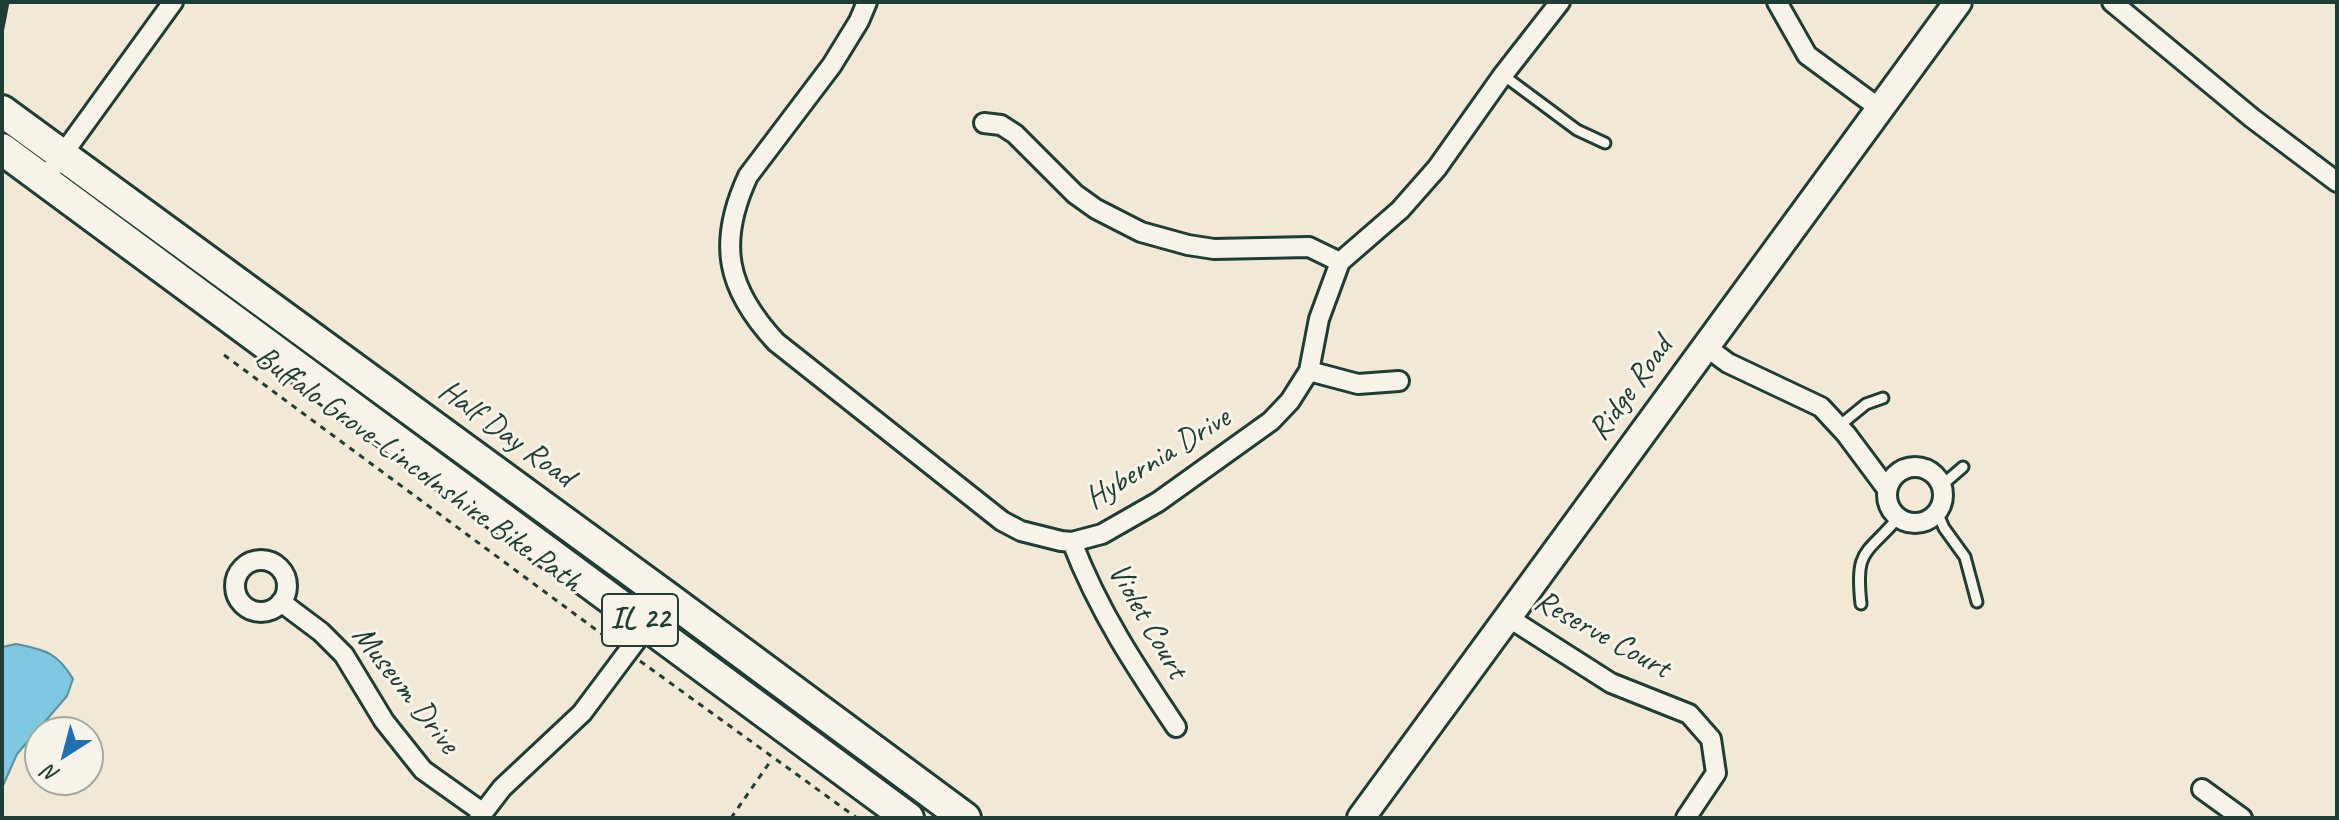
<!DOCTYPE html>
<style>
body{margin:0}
#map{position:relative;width:2339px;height:820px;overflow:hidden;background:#f2e8d6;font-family:Caveat,sans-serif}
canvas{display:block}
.frame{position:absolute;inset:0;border:4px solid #1f3d34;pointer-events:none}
.north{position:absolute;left:24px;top:716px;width:80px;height:80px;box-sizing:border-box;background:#f7f3e8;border:2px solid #a1aaa0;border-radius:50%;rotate:216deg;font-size:22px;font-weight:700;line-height:32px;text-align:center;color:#1f3d34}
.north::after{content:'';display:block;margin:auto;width:28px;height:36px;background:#1f6fb2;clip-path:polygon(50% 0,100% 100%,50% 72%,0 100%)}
</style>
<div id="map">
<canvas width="2339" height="820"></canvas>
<div class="frame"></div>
<div class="north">N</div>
</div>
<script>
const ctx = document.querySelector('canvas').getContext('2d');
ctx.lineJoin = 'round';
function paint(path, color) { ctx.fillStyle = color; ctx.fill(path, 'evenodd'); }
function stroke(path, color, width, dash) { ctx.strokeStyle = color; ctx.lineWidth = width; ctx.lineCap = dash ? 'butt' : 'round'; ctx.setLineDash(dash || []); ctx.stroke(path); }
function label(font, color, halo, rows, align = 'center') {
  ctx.font = font + ' Caveat,sans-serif'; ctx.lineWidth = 6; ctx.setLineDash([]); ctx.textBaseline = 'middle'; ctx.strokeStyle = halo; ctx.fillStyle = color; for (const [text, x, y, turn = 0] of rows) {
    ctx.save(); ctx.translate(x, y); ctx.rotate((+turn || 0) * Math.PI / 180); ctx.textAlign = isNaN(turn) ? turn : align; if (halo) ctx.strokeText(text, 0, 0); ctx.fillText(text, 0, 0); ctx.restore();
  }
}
const water = new Path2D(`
 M16,644c29,6 41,8 57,35l-6,17 -50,58 -15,34v-141z`);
paint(water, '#80c7e1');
stroke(water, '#59909c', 2);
const lane = new Path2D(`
 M1503,75l74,55 28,13
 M1839,426l27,-22 17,-6
 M1941,486l22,-19
 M1937,512l7,16 21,29 12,45
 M1861,604c-6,-55 4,-48 37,-86`);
const street = new Path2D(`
 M867,2l-8,19 -27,44 -84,111c-31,67 -22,112 28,166l226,179 19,10 40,10 11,1 30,-8 56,-32 113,-81 19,-20 19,-30 10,-52 21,-57 60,-52 37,-42 66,-93 57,-73
 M1777,2l30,53 72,53
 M2112,2l140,116 85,64
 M984,123l17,2 14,9 60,60 21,15 45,23 47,13 26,4 95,-2 31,15
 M44,180l129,-178
 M1705,346l23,17 93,44 25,27 41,55
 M1309,371l49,13 41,-3
 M1887 495a28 28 0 1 1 56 0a28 28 0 1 1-56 0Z
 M1072,542c27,70 63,124 104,185
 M235 586a26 26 0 1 1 52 0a26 26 0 1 1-52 0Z
 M281,602l40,30 23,23 40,66 39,49 59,42
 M1506,616l105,67 78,31 22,25 5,34 -30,45
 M2202,789l40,29
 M479,818l23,-30 80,-75 86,-115`);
const secondary = new Path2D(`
 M1361,818l597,-816`);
const primary = new Path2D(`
 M2,111l666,487 297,220
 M2,149l906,669`);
stroke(lane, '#1f3d34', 15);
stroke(street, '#1f3d34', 24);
stroke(secondary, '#1f3d34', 32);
stroke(primary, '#1f3d34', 36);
stroke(new Path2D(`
 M224,355l390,288
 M640,661l217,157
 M731,818l41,-59`), '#1f3d34', 3, [6, 6]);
stroke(lane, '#f7f3e8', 9);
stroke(street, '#f7f3e8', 18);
stroke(secondary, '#f7f3e8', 26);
stroke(primary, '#f7f3e8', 30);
stroke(new Path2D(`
 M2,28l5,-26`), '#1f3d34', 5);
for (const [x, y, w] of [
 [640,620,76]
]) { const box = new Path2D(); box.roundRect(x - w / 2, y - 26, w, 52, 6); ctx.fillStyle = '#f7f3e8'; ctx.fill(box); stroke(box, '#1f3d34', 2); }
label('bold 30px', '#1f3d34', null, [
 ["IL 22",640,620]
]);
label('32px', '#1f3d34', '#f7f3e8', [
 ["Ridge Road",1631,389,-54],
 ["Half Day Road",506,434,36],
 ["Hybernia Drive",1158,459,-32],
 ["Buffalo Grove-Lincolnshire Bike Path",418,470,36],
 ["Violet Court",1147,621,60],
 ["Reserve Court",1602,635,29],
 ["Museum Drive",405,690,52]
]);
</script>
